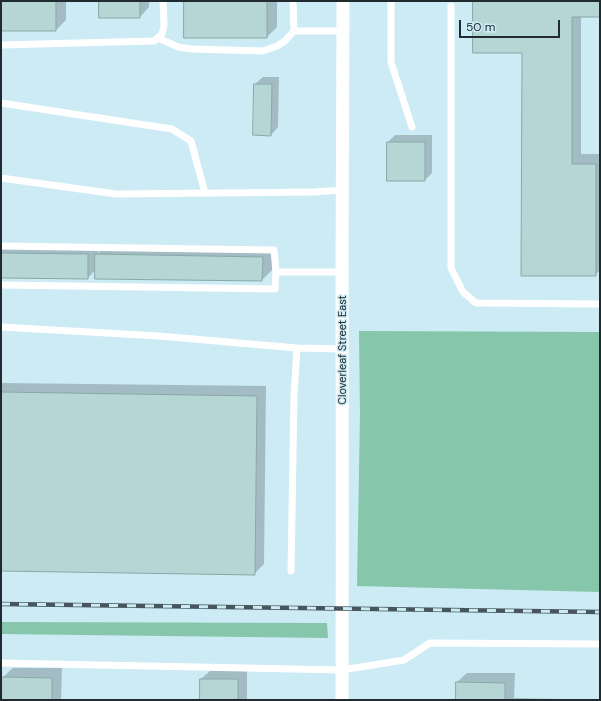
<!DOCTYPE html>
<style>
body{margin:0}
#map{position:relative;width:601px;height:701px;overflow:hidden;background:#ccebf5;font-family:"DM Sans",sans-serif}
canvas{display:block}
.frame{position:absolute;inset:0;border:2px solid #202b2f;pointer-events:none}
.scale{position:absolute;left:459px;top:20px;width:101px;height:18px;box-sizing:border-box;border:2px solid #202b2f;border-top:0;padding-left:5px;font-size:12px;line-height:14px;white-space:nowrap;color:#202b2f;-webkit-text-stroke:3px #ccebf5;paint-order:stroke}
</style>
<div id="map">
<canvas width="601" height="701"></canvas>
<div class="frame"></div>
<div class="scale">50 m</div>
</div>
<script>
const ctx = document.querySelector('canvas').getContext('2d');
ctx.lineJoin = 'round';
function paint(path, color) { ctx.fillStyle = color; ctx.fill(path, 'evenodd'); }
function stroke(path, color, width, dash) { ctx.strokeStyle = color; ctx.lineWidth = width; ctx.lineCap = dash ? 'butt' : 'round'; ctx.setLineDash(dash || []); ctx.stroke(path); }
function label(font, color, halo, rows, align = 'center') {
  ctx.font = font + ' "DM Sans",sans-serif'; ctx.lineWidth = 3; ctx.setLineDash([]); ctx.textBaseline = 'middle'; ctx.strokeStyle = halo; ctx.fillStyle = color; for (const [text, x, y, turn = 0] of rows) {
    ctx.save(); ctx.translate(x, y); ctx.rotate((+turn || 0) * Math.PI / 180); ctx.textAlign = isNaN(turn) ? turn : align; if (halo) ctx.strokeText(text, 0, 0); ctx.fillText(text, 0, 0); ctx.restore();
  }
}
paint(new Path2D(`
 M359,331l241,1v260l-243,-6 3,-172z
 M1,622l326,1 1,15 -327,-4z`), '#86c6aa');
paint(new Path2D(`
 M1,1h65v19l-10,10h-55z
 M100,1h49v6l-9,10z
 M185,1h92v26l-10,10z
 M474,1h126v15h-19v138h19v116l-5,5 -72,-223z
 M263,77h16l-1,50 -7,8 -16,-51z
 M395,135h37v38l-7,7h-37v-38z
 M1,244l97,1v8l8,-8 166,2v23l-10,10 -166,-11 -8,9 -87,-2z
 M1,383l265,3 -2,178 -10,10 -253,-4z
 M13,668h49l-1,32h-58v-23z
 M211,670h36v30h-46v-21z
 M467,673h48l-1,25 86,2h-143v-18z`), '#0003');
const building = new Path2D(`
 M1,1h55v30h-55z
 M99,1h41v17h-41z
 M184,1h83v37h-83z
 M473,1h127v16h-28v147h24v112h-75l1,-223h-49z
 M254,84h18l-1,52 -18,-1z
 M387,142h38v39h-38z
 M1,253l87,1v25l-87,-1z
 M95,254l168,3 -1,24 -167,-2z
 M1,392l256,4 -2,179 -254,-4z
 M2,677l50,1v22h-50z
 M200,679h38v21h-38z
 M456,682l49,1v17h-49z`);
paint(building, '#b5d6d5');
stroke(building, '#88a8a6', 1);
stroke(new Path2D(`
 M293,1l1,30h49
 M391,1v61l21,65
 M451,6v262l12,24 13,11 124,1
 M158,38l20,9 14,2 71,2 14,-5 8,-5 9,-10
 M1,45l153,-4 8,-7 2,-8 -1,-25
 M1,103l171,26 19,12 14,52
 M1,178l115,16 198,-2 28,-2
 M1,246l273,4 2,22
 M1,285l274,4 1,-17h66
 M1,327l158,9 138,12 46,1
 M291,571l3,-176 3,-47
 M1,663l341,7 62,-10 26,-17 170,1`), '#fff', 7);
stroke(new Path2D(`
 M342,700c1,-233 -1,-466 1,-699`), '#fff', 13);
const rail = new Path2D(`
 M1,604l599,8`);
stroke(rail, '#47565c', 4.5);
stroke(rail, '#ccebf5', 3, [9]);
label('11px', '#202b2f', '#ccebf5', [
 ["Cloverleaf Street East",343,350,-90]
]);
</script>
